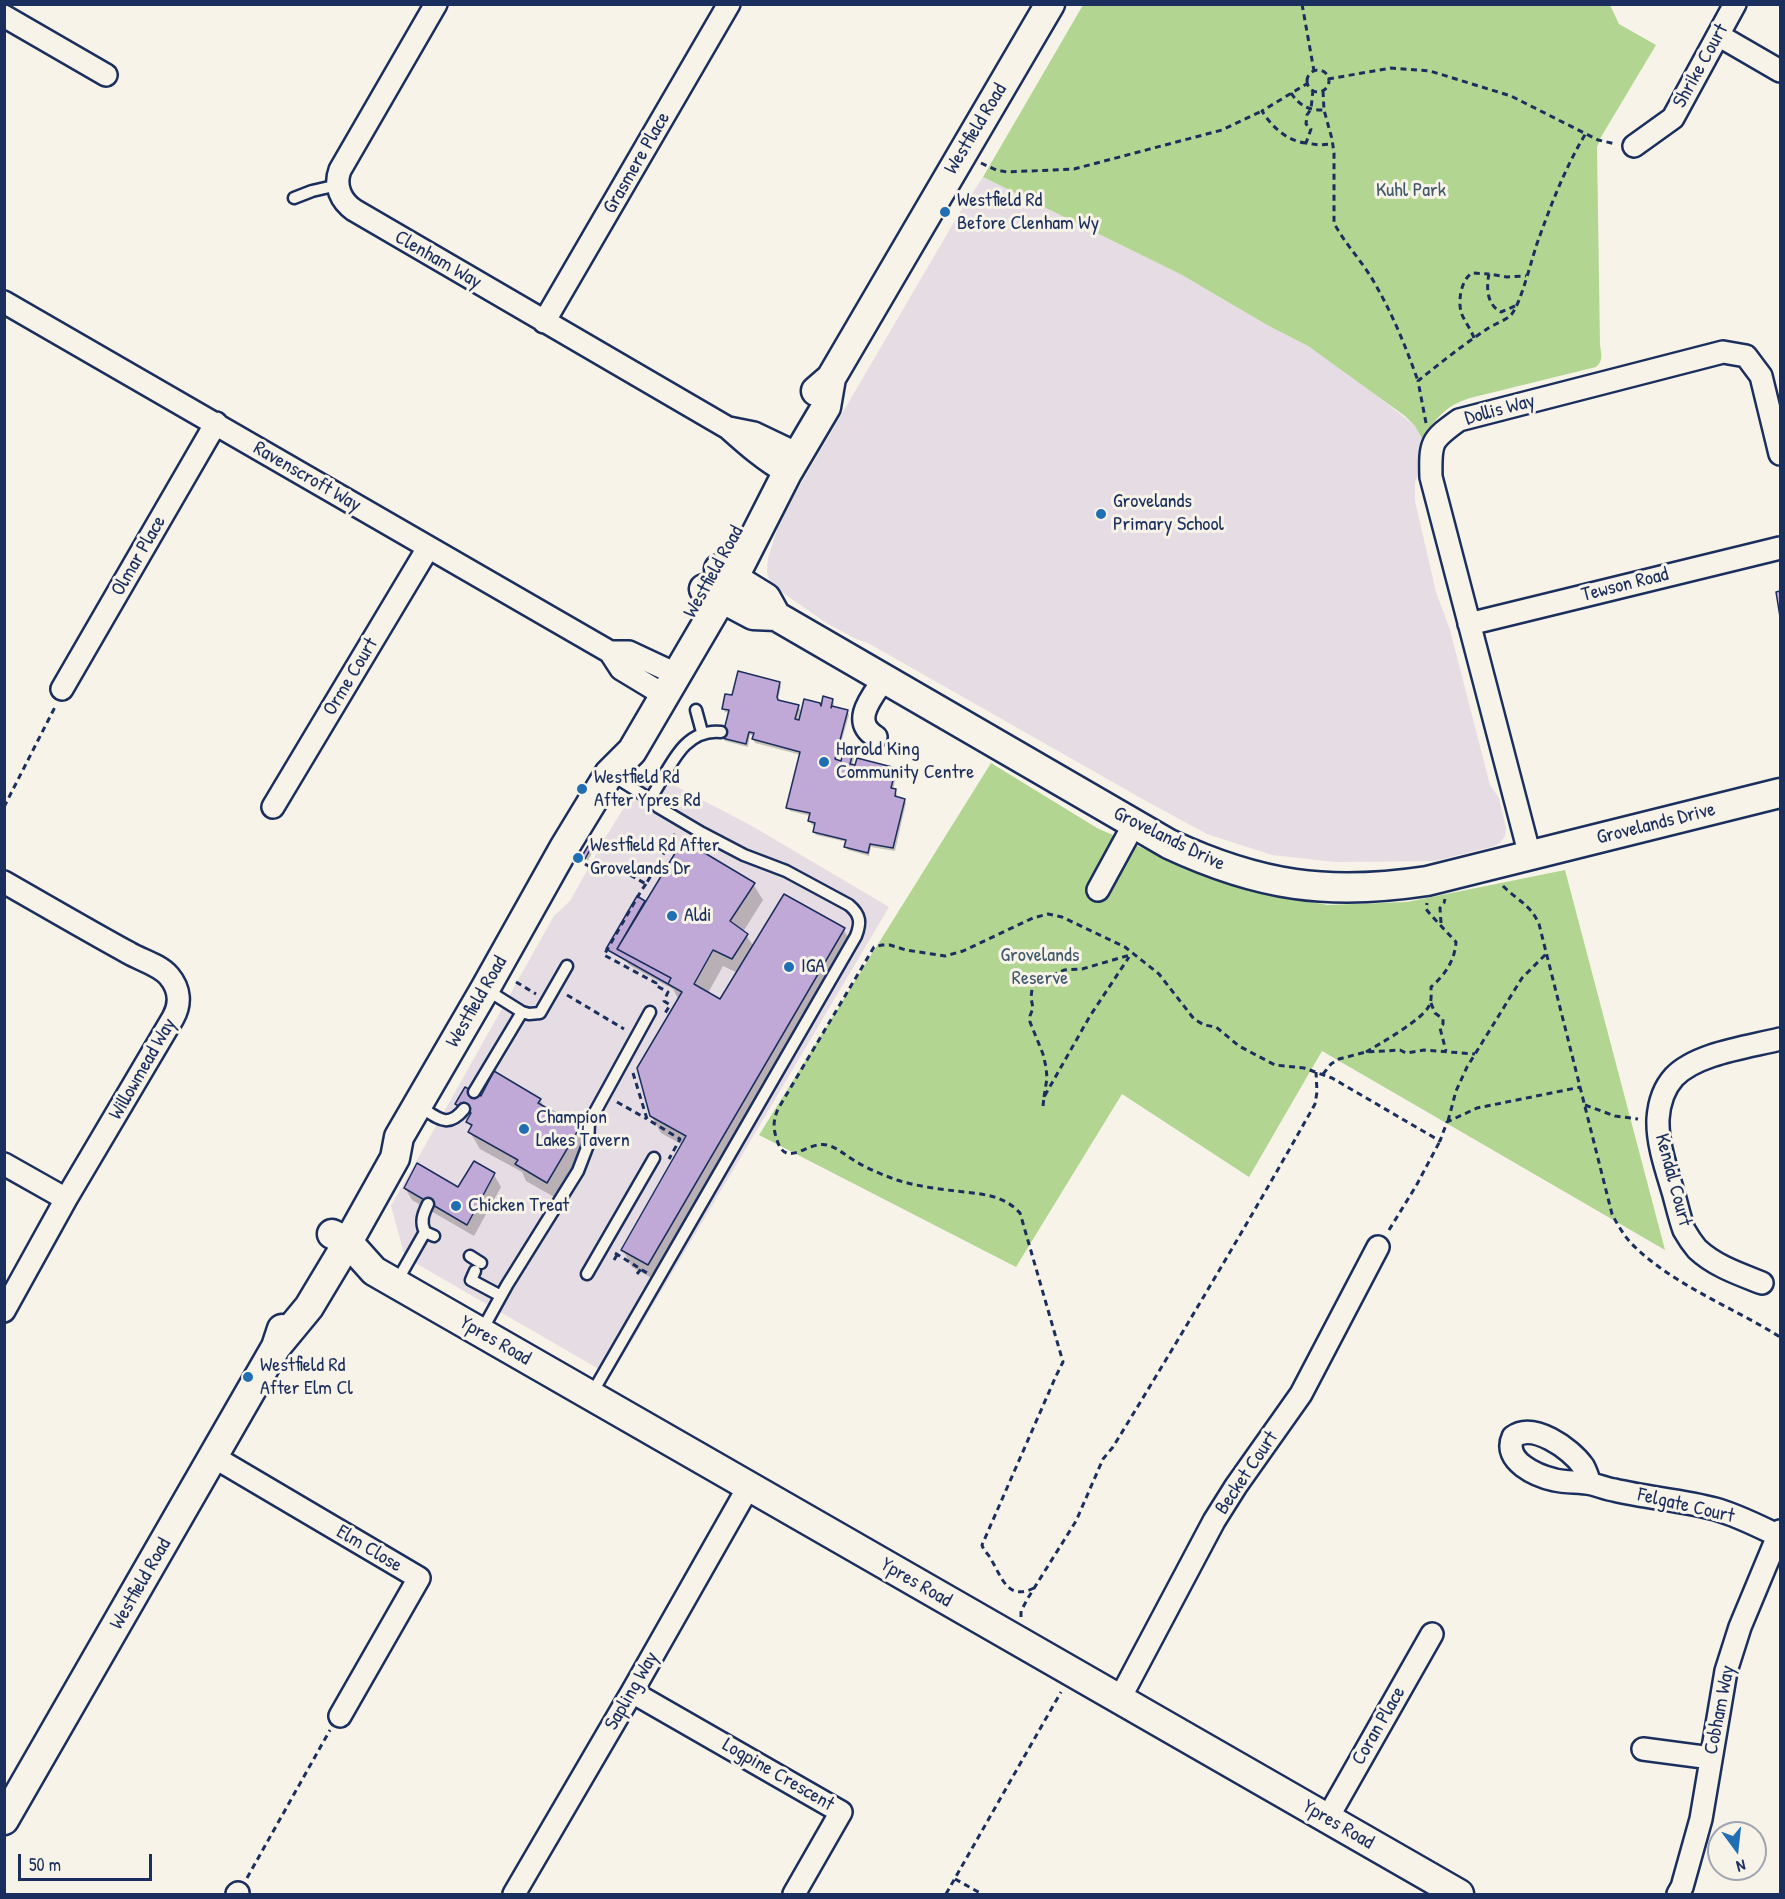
<!DOCTYPE html>
<style>
body{margin:0}
#map{position:relative;width:1785px;height:1899px;overflow:hidden;background:#f7f3e8;font-family:"Patrick Hand",sans-serif}
canvas{display:block}
.frame{position:absolute;inset:0;border:6px solid #1b2f5e;pointer-events:none}
.north{position:absolute;left:1707px;top:1821px;width:60px;height:60px;box-sizing:border-box;background:#f7f3e8;border:2px solid #9fa5b1;border-radius:50%;rotate:165deg;font-size:16px;font-weight:700;line-height:24px;text-align:center;color:#1b2f5e}
.north::after{content:'';display:block;margin:auto;width:21px;height:27px;background:#1f6fb2;clip-path:polygon(50% 0,100% 100%,50% 72%,0 100%)}
.scale{position:absolute;left:18px;top:1854px;width:134px;height:27px;box-sizing:border-box;border:3px solid #1b2f5e;border-top:0;padding-left:8px;font-size:18px;line-height:21px;white-space:nowrap;color:#1b2f5e;-webkit-text-stroke:4px #f7f3e8;paint-order:stroke}
</style>
<div id="map">
<canvas width="1785" height="1899"></canvas>
<div class="frame"></div>
<div class="north">N</div>
<div class="scale">50 m</div>
</div>
<script>
const ctx = document.querySelector('canvas').getContext('2d');
ctx.lineJoin = 'round';
function paint(path, color) { ctx.fillStyle = color; ctx.fill(path, 'evenodd'); }
function stroke(path, color, width, dash) { ctx.strokeStyle = color; ctx.lineWidth = width; ctx.lineCap = dash ? 'butt' : 'round'; ctx.setLineDash(dash || []); ctx.stroke(path); }
function label(font, color, halo, rows, align = 'center') {
  ctx.font = font + ' "Patrick Hand",sans-serif'; ctx.lineWidth = 6; ctx.setLineDash([]); ctx.textBaseline = 'middle'; ctx.strokeStyle = halo; ctx.fillStyle = color; for (const [text, x, y, turn = 0] of rows) {
    ctx.save(); ctx.translate(x, y); ctx.rotate((+turn || 0) * Math.PI / 180); ctx.textAlign = isNaN(turn) ? turn : align; if (halo) ctx.strokeText(text, 0, 0); ctx.fillText(text, 0, 0); ctx.restore();
  }
}
paint(new Path2D(`
 M983,177l199,98 85,50 41,21 67,48 40,32 8,14 -3,12 -2,23 -3,7v19l21,91 14,38 40,155 9,13 7,30 -1,8 -5,7 -5,3 -60,15 -100,1 -63,-7 -65,-21 -61,-33 -278,-158 -12,-4 -28,-15 -58,-40 -3,-12 1,-14 10,-31 14,-28 168,-287z
 M647,771l105,55 137,81 -278,469 -206,-119 -14,-51 163,-290 16,-15 35,-63z`), '#e6dce3');
paint(new Path2D(`
 M1083,5h527l9,19 37,21 -55,92 -4,10 3,198c1,9 4,15 -4,22l-126,31c-23,7 -36,21 -47,42l-8,-14 -10,-10 -97,-70 -41,-21 -85,-50 -199,-98z
 M991,763l106,65 120,53 110,24 80,-3 158,-32 100,380 -343,-199 -73,126 -127,-83 -106,173 -257,-132z`), '#b2d691');
paint(new Path2D(`
 M779,683l2,3 -3,15 20,5 4,7 20,-4 10,-9 2,3 -1,5 14,3 2,4 -13,46 6,2 11,-13 2,4 -3,12 43,4 2,3 -4,17 4,4 -1,4 8,2 2,3 -11,48 -24,-4 -2,9 -21,-6 -2,-3 1,-5 -31,-7 -2,-3 2,-7h-4l-2,-4 1,-5 -21,-5 -2,-4 13,-52 -46,-12 -2,-4 1,-4h-4l-2,12 -23,-6 -2,-4 7,-24 -5,-1 -2,-4z
 M588,848l4,5 -4,8 -4,-5z
 M753,884l10,16 -20,32 3,3 8,12 89,-18 10,17 -196,335 -25,-14 -9,-17 60,-105 -22,-12 -10,-18 28,-115 -6,-11 -44,-24 -2,-3 -17,-10 -2,-3 36,-47 2,2zM723,966l15,7 -17,28 -13,-8z
 M481,1098l59,2 5,8 34,20 9,16 -32,54 -30,-17 -4,-9 -42,-23 -10,-17 2,-3 -16,-25z
 M494,1175l7,12 -27,49 -62,-36 -7,-12 54,1z`), '#0003');
const building = new Path2D(`
 M1780,591v26l-4,-25z
 M738,671l42,11 -3,15 1,3 21,5 -4,14 4,1 5,-21 16,4 1,3 2,-10 10,3 -2,9 1,-2 16,4 -13,49 6,2 3,-14 10,2 -4,15 5,1 2,-7 39,10 -5,20 5,1 -1,7 10,3 -12,49 -23,-4 -2,9 -24,-6 2,-7 -33,-8 2,-9 -7,-2 2,-8 -24,-5 14,-56 -48,-13 2,-6 -5,-1 -3,12 -24,-6 7,-28 -7,-1 3,-15 7,1z
 M683,840l72,43 -25,38 18,13 -16,25 -19,-9 -19,34 26,15 64,-105 61,34 -197,337 -27,-15 65,-114 -36,-20 -13,-48 45,-76 -14,-8 3,-6 -54,-29z
 M588,846l3,2 -6,11 -3,-3z
 M637,896l8,5 -28,48 54,29 -3,6 -62,-35z
 M494,1071l47,28 -3,4 42,24 -33,56 -32,-19 3,-4 -50,-28 4,-7 -6,-3 5,-9 -16,-9 10,-17 16,9z
 M474,1161l21,12 -28,52 -63,-37 13,-25 41,24z`);
paint(building, '#c0a8d7');
stroke(building, '#1b2f5e', 1.5);
const lane = new Path2D(`
 M294,198l18,-7 26,-6
 M696,710l6,22
 M650,799c19,-27 31,-71 71,-67
 M487,990l35,22
 M474,1092l48,-80 7,2 11,-1 27,-47
 M419,1106c18,11 28,24 45,3
 M425,1232c-5,-10 -2,-18 3,-28
 M470,1256l11,7
 M475,1271l-4,9 30,16
 M587,1274l67,-116
 M396,1283l29,-51 9,4
 M481,1332l26,-47 71,-114 10,-26 1,-22 61,-111
 M591,1395l265,-459c5,-13 5,-21 -7,-31l-63,-34 -42,-16 -42,-22 -44,-26 -8,-8 -40,-25`);
const street = new Path2D(`
 M436,4l-96,166c-6,16 1,31 14,40l374,218c19,17 37,33 59,45
 M4,16l102,59
 M1718,35l62,36
 M1634,146l39,-28 62,-114
 M4,302l606,350 11,17 43,26
 M544,322l185,-318
 M729,428l25,5 44,21
 M1469,624l311,-76
 M610,652h19l47,22
 M62,689l154,-266
 M876,737c-26,-16 -4,-40 8,-58
 M273,807l155,-259
 M1530,856l-99,-379c-1,-35 0,-37 28,-57l264,-68 23,4 15,20 19,78
 M4,882c42,24 83,48 125,71 12,7 31,12 40,23 11,13 12,28 4,42l-107,181 -62,-35
 M1098,890l36,-66
 M1762,1283c-23,-9 -47,-17 -65,-34 -5,-6 -9,-12 -13,-19 -4,-11 -7,-24 -10,-35 -7,-24 -17,-51 -16,-76 1,-15 6,-31 16,-42 23,-24 75,-30 106,-38
 M4,1311l62,-112
 M214,1457l205,121 -79,138
 M1590,1483c-2,-5 -4,-12 -7,-17 -13,-18 -50,-44 -70,-29 -11,24 24,39 42,43 12,3 25,1 37,4 8,2 15,5 22,6 33,8 68,10 101,19 22,6 43,17 64,27
 M632,1692l209,120 -47,82
 M1119,1700l95,-179 22,-35 65,-92 77,-147
 M1643,1749l68,9
 M1327,1819l105,-185
 M237,1894l1,-1
 M514,1894l118,-202 117,-206
 M1678,1894l4,-7 19,-68 25,-148 14,-44 40,-96`);
const secondary = new Path2D(`
 M816,391l15,-13 219,-374
 M719,569l47,29 10,18
 M704,589l49,26 23,1 393,228c90,42 159,52 258,37l353,-88
 M332,1234l16,8 26,29 1085,623
 M276,1347l33,-40 39,-65 47,-84 4,-21 86,-148 79,-141 45,-74 23,-23 102,-174 53,-104 39,-66 5,-29
 M4,1820l272,-473 6,-18`);
stroke(lane, '#1b2f5e', 15);
stroke(street, '#1b2f5e', 26);
stroke(secondary, '#1b2f5e', 33);
stroke(new Path2D(`
 M1302,4l12,67
 M1307 81a11 11 0 1 1 22 0a11 11 0 1 1-22 0Z
 M1328,79l63,-11 39,3 81,25 87,44 18,4
 M1313,90l-2,19 -4,6 -1,9 5,5 -5,14 13,2 13,-1
 M1323,91l1,19 8,29 2,14v70c11,21 28,38 40,59 18,31 32,65 44,99
 M1291,93c8,12 18,18 33,17
 M1306,143c-19,-2 -34,-16 -44,-32l46,-28
 M981,163l15,7 11,2 67,-3 148,-39 40,-19
 M1515,306l-14,6c-14,-7 -15,-24 -12,-38l18,3 19,-1
 M1474,338c-3,-9 -10,-17 -13,-26 -3,-12 0,-32 11,-39l17,1
 M1426,423l-8,-42c22,-18 45,-36 69,-52 7,-5 18,-8 24,-14 11,-13 21,-59 28,-77 13,-36 27,-72 47,-105
 M4,807l51,-100
 M585,864l19,11
 M630,875l16,9 29,-50
 M646,884l-5,7 -37,64 52,28 -1,2 13,7 -4,9 6,4 -6,10
 M1503,886c15,15 27,18 36,38l73,290c6,12 14,25 24,34 40,38 98,60 144,89
 M1441,923l-1,-15 4,-5 1,-4
 M516,982l20,12
 M567,995l57,34
 M1431,1003l4,10 8,6v5l-3,4 6,23
 M1366,1052c15,-9 56,-32 63,-46 3,-5 2,-13 2,-19 14,-12 24,-27 25,-45l-26,-28 -4,-5 1,-6
 M633,1073l14,46 33,20 -11,20
 M1323,1074l8,-10 8,-5 27,-7 34,-2 6,3 18,-3 51,4
 M1044,1097l3,-19 -1,-11 -3,-13 -13,-32v-6l3,-8 -2,-10 1,-9 5,-7 27,-12 18,-1 48,-14
 M617,1102l30,17
 M1585,1105l30,11 23,3
 M1043,1106l1,-9 46,-81 39,-59
 M1448,1121l8,-30 11,-24 55,-89 24,-24
 M1389,1230l27,-44 24,-45
 M615,1253l32,20
 M614,1260l3,-5
 M637,1274l4,-5
 M1034,1588c-26,13 -32,-10 -42,-27 -3,-7 -8,-9 -10,-16l74,-169 7,-14 -43,-149c-17,-19 -41,-19 -64,-22 -19,-2 -40,-5 -59,-11 -14,-5 -29,-11 -42,-19 -10,-6 -17,-13 -28,-16 -19,-5 -41,25 -50,-5 -4,-11 -4,-20 1,-31l96,-162 8,-2h8l16,5 39,6 18,-5 70,-33 15,-4 14,3 63,30 34,27 35,45 10,6 12,2 23,19 36,19 29,3 28,10 108,63 7,-19 30,-14 104,-21
 M1021,1617v-6l7,-13 48,-77 27,-62 10,-12c69,-113 137,-227 202,-343l2,-12 -1,-20
 M247,1878l83,-148
 M955,1879l27,15
 M946,1894l115,-202`), '#1b2f5e', 3, [6, 4.5]);
stroke(lane, '#f7f3e8', 10);
stroke(street, '#f7f3e8', 21);
stroke(secondary, '#f7f3e8', 28);
for (const [x, y, r, color] of [
 [945,212,6,"#1f6fb2"],
 [1101,514,6,"#1f6fb2"],
 [824,762,6,"#1f6fb2"],
 [582,789,6,"#1f6fb2"],
 [578,858,6,"#1f6fb2"],
 [672,916,6,"#1f6fb2"],
 [789,967,6,"#1f6fb2"],
 [524,1129,6,"#1f6fb2"],
 [456,1206,6,"#1f6fb2"],
 [248,1377,6,"#1f6fb2"]
]) { const dot = new Path2D(); dot.arc(x, y, r, 0, 2 * Math.PI); ctx.fillStyle = color; ctx.fill(dot); stroke(dot, '#f7f3e8', 2); }
label('20px', '#1b2f5e', '#f7f3e8', [
 ["Shrike Court",1701,66,-61],
 ["Westfield Road",976,129,-59],
 ["Grasmere Place",637,163,-60],
 ["Clenham Way",438,260,30],
 ["Dollis Way",1500,410,-15],
 ["Ravenscroft Way",307,477,30],
 ["Olmar Place",139,556,-60],
 ["Westfield Road",714,572,-61],
 ["Tewson Road",1625,585,-14],
 ["Orme Court",351,677,-59],
 ["Grovelands Drive",1656,824,-14],
 ["Grovelands Drive",1169,839,26],
 ["Westfield Road",477,1002,-60],
 ["Willowmead Way",143,1069,-60],
 ["Kendal Court",1673,1180,75],
 ["Ypres Road",495,1341,30],
 ["Becket Court",1247,1473,-56],
 ["Felgate Court",1686,1506,13],
 ["Elm Close",369,1549,31],
 ["Ypres Road",916,1583,30],
 ["Westfield Road",141,1584,-60],
 ["Sapling Way",632,1691,-60],
 ["Cobham Way",1720,1710,-79],
 ["Coran Place",1379,1726,-60],
 ["Logpine Crescent",778,1775,30],
 ["Ypres Road",1338,1825,30]
]);
label('20px', '#41596b', '#f7f3e8', [
 ["Kuhl Park",1411,191],
 ["Grovelands",1040,956],
 ["Reserve",1040,979]
]);
label('20px', '#1b2f5e', '#f7f3e8', [
 ["Westfield Rd",957,201],
 ["Before Clenham Wy",957,224],
 ["Grovelands",1113,502],
 ["Primary School",1113,525],
 ["Harold King",836,750],
 ["Community Centre",836,773],
 ["Westfield Rd",594,778],
 ["After Ypres Rd",594,801],
 ["Westfield Rd After",590,846],
 ["Grovelands Dr",590,869],
 ["Aldi",684,916],
 ["IGA",801,967],
 ["Champion",536,1118],
 ["Lakes Tavern",536,1141],
 ["Chicken Treat",468,1206],
 ["Westfield Rd",260,1366],
 ["After Elm Cl",260,1389]
], 'left');
</script>
